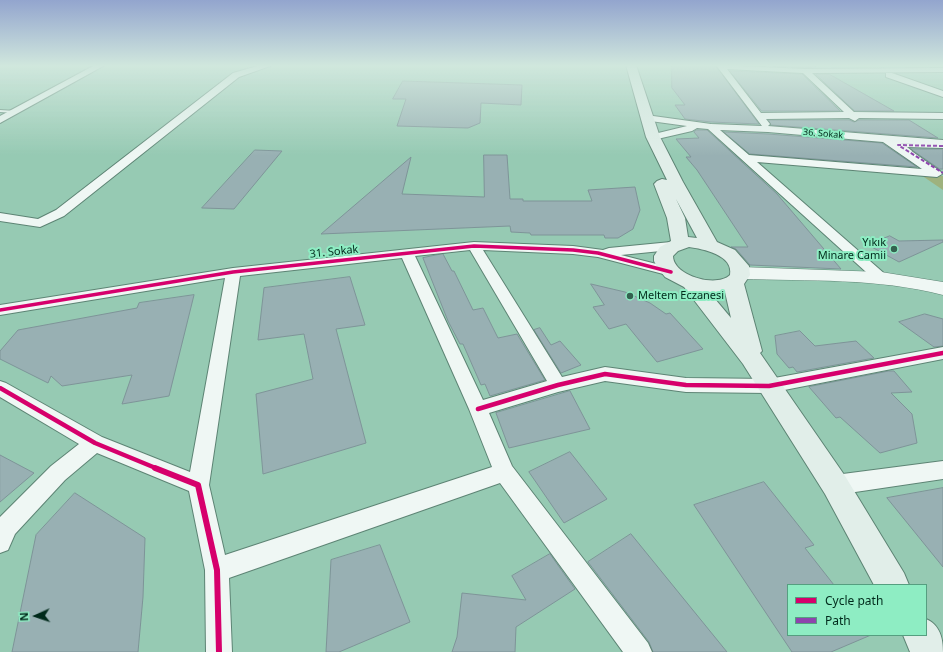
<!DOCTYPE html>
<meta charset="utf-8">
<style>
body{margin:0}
#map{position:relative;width:943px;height:652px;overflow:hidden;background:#96cab3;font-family:"Noto Sans",sans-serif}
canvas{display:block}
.legend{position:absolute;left:787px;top:584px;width:140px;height:52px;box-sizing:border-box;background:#8eedc3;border:1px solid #559f80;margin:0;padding:5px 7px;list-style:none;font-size:12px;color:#002a1b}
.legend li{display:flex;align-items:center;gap:8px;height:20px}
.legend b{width:20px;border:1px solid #559f80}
.north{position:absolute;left:16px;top:596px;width:40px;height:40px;-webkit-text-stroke:3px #8eedc3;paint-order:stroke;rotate:267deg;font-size:11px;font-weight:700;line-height:16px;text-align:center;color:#002a1b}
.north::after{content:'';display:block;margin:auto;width:14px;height:18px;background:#002a1b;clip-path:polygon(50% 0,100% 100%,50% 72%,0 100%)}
</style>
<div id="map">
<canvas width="943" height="652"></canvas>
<ul class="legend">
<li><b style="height:5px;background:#d6006c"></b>Cycle path</li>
<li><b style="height:5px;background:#8e44ad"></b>Path</li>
</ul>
<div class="north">N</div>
</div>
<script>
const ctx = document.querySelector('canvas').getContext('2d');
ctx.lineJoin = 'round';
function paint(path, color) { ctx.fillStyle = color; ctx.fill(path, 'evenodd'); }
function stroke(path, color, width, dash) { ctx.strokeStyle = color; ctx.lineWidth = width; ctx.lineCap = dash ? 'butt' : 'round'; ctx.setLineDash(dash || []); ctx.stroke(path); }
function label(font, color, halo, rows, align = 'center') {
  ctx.font = font + ' "Noto Sans",sans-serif'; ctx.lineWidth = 4; ctx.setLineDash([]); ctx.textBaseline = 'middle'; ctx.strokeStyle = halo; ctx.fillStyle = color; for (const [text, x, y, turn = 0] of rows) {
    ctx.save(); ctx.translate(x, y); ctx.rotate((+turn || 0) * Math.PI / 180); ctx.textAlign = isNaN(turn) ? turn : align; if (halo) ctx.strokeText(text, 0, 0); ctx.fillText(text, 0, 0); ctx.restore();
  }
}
paint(new Path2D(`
 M921,175l22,1v14z`), '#9eb27e');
const building = new Path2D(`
 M672,65h43l44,59 -48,-2 -26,-3 -10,-14h10l-13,-17z
 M754,65h58l4,2 -11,1z
 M730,71l72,3 38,37h-78z
 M816,74h13l65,37h-39z
 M403,81l119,4 -1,20 -40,-2 -1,20 -12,5 -71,-2 9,-27h-13z
 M769,120h80l5,2 5,-2h50l29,18 -167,-13z
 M697,130h10l70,64 64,75 -91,-4 -14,-16 -5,-2h17l-51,-77 -11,-13h5l-15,-18 23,-1 -5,-6z
 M724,132l44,2 114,9 35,24 -167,-13z
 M911,149h32v20h-3z
 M255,150l27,1 -48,58 -32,-1z
 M484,155h23l3,44h13v2h69l-4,-11 47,-3 5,23 -7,19 -15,9h-13l-1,-3h-73l-1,-2 -19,-1 -1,-6 -189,8 90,-77 -9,37 82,3z
 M890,236l9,5 44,-1v2l-44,20 -31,-17z
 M443,254l9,17h2l19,39 10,-2 15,30 19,-4 28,46 -55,16 -5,-12 -4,1 -18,-41h-3l-12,-23 -25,-63z
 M350,277l15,48 -29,4 30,114 -103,31 -7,-80 57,-15 -9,-45 -46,6 6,-52z
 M591,284l34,8 25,11 16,11 4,-1 33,36 -46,13 -31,-38 -17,5 -16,-22 11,-2z
 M194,295l-25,101 -47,8 10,-29 -70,11 -11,-10 -3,7 -48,-24v-8l18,-21 119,-22 2,-5z
 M925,314l18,5v27l-9,1 -35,-25z
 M540,328l11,17 9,-4 21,24 -20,8 -27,-43z
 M800,331l15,15 41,-5 18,17 -77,14 -4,-5 -4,1 -12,-14 -2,-18z
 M889,371h5l18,21 -21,1 21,21 5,29 -37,10 -40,-36 -4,1 -27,-31z
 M570,391l20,38 -81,19 -13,-35z
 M570,452l37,47 -43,24 -35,-51z
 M0,455l34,18 -34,29z
 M764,482l50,63 -9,3 29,37h-46v50h83l-40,17h-39l-98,-147z
 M943,488v79l-56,-69z
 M75,493l70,45 -2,59 -5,55h-126l24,-117z
 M631,534l96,118h-74l-4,-10 -61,-80z
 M380,545l30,77 -71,30h-13l5,-92z
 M550,554l25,35 -59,38 -1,25h-63l5,-15 5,-44 64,7 -14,-24z`);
paint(building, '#98b0b3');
stroke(building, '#7e9498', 1);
const service = new Path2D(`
 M0,110l16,1 2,1 -2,1 -16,-1z`);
const pedestrian = new Path2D(`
 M895,143l48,1v4l-36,-1 5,4 -4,2 -13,-6z`);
const minor = new Path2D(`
 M95,65h10l-105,58v-7z
 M261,65h12l-34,12 -175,139 -24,11 -40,-6v-8l38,6 18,-9 177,-137z
 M716,65l89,4 138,-1v4l-131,1 42,39 89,1v6l-84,-1 -4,3 -6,-3 -83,1 4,5 -2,2 175,14v6l-43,-3 40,28 2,3 -5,3 -180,-15 129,113 2,3 -2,3 -5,1 -5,-1 -168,-152 -11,-1 -5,3 -39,9 -3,-1 -2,-2 2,-2 37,-9 -44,-6 -2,-2 5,-3 65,9 51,2zM727,69l76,4 41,39 -83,1zM720,130l48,2 115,10 39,27 -173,-14z
 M886,73h6l51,18v6l-57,-20z
 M474,242l99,4 30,4 6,-2 62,-6 5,1 2,3 -2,3 -5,1 -50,5 55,14 2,3 -2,3 -5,1 -73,-19 -25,-3 -90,-4 79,127 43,-10 81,11 83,1 174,-32v12l-174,34 -83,-1 -81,-11 -47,11 -69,21 23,53 136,177 4,9h-29l-123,-169 -271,95 3,74h-26l-1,-82 -16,-79 -92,-38 -32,27 -50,54 -7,16 -8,3v-36l51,-51 28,-22 -79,-47v-16l6,2 96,54 88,35 35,-194 -225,37v-10l233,-37zM470,250l77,131 -64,19 -68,-144zM402,258l67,151 23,58 -267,88 -16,-70 31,-209z
 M943,461v18l-108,16 -8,-3 -3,-7 3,-7 8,-3z`);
const tertiary = new Path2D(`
 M741,267l140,5 62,10v13c-65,-17 -135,-14 -202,-16l-7,-2 -2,-4 2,-4z`);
const secondary = new Path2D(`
 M626,65h10l24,72 23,45 34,60 18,8 14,16 1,9 -6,9 18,67 -2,2 85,123 59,97 5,12h-35l-49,-91 -82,-130 -59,-77 -19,-10 -8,-10 -3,-6v-5l6,-9 11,-6 -4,-23 -13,-34 3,-3 5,-2 5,1 -21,-43zM676,199l21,39 -9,-1 -3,-19zM689,247c14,2 45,8 41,28 -13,13 -57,1 -57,-19l5,-5zM725,292l6,26 -21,-25z
 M926,619c14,6 17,19 17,33h-33l-7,-17h23z`);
stroke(service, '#5d8474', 2);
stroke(pedestrian, '#5d8474', 2);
stroke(minor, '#5d8474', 2);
stroke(tertiary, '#5d8474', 1);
stroke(secondary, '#5d8474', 2);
paint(service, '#eff7f4');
paint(pedestrian, '#eff7f4');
paint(minor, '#eff7f4');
paint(tertiary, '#eff7f4');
paint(secondary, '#e1eee9');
stroke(new Path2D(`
 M943,146l-45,-1 45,28`), '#8e44ad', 2, [4, 2]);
stroke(new Path2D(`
 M0,310l233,-38 241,-26 99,4 25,3 73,19`), '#d6006c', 3.5);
stroke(new Path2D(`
 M0,388l95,55 63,26
 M478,409l80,-24 47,-11 81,11 83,1 174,-33`), '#d6006c', 4.5);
stroke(new Path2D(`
 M155,468l43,17 19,85 2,82`), '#d6006c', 6);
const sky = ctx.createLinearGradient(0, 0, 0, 156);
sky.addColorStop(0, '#93a5ce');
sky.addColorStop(0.42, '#d0e7dd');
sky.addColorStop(1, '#d0e7dd00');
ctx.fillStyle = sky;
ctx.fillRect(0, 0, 943, 156);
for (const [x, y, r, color] of [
 [894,249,4,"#346250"],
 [630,296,4,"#346250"]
]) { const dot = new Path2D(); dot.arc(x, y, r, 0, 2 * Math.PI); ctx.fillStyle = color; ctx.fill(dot); stroke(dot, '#8eedc3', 1.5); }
label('9px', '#002a1b', '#8eedc3', [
 ["36. Sokak",823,134,5]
]);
label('11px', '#002a1b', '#8eedc3', [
 ["Yıkık",886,243],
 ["Minare Camii",886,256],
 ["Meltem Eczanesi",638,296,"left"]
], 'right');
label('11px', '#002a1b', '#8eedc3', [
 ["31. Sokak",334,252,-6]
]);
</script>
